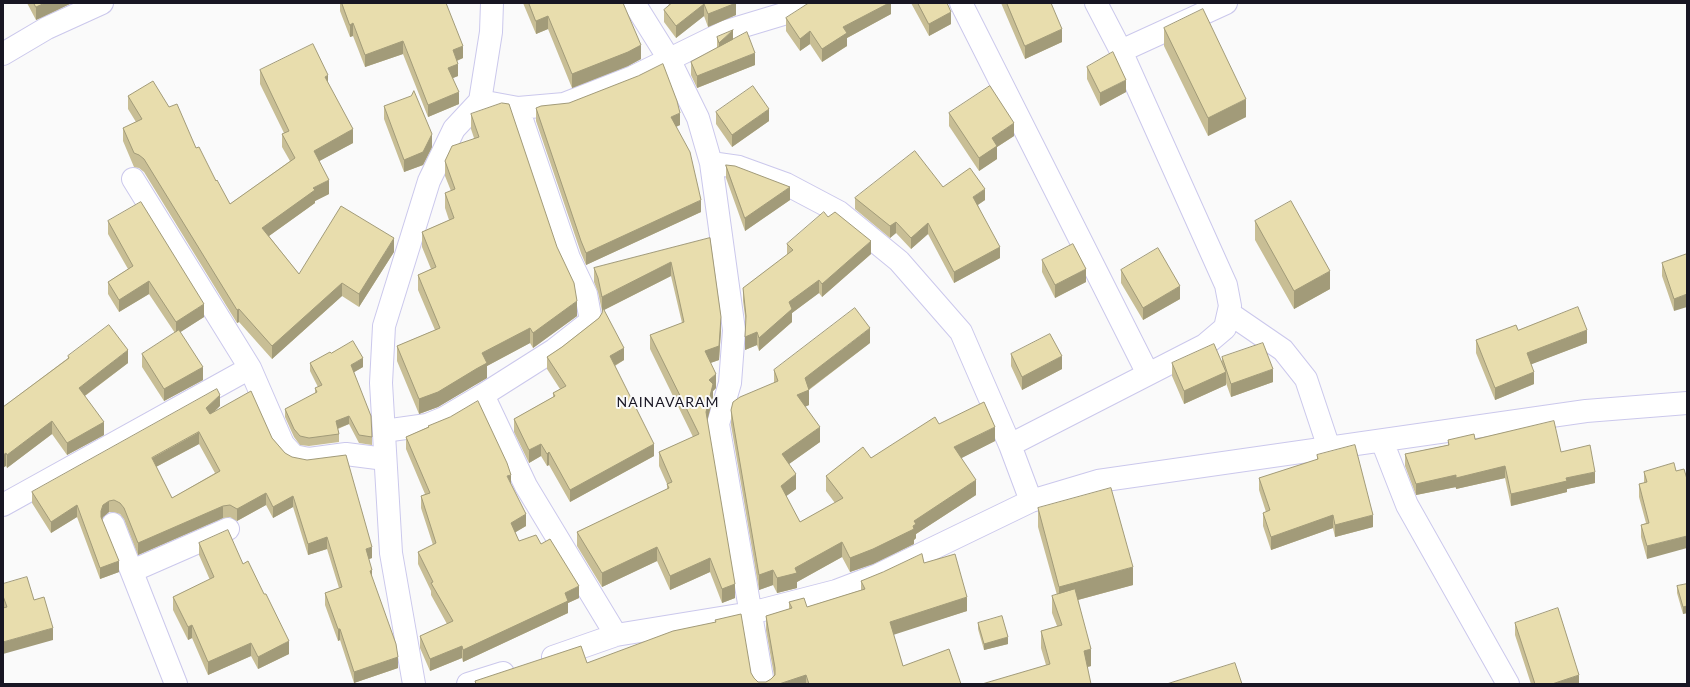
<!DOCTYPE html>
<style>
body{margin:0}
#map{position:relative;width:1690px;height:687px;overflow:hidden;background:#fafafa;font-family:Lato,sans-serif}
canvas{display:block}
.frame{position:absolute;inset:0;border:4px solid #181623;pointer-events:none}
</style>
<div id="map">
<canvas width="1690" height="687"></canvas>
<div class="frame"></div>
</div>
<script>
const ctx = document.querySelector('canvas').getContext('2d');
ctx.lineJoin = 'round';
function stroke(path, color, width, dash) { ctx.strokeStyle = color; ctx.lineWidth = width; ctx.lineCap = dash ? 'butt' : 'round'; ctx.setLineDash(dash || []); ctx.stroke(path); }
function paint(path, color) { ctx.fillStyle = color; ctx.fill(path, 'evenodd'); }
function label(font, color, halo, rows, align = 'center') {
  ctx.font = font + ' Lato,sans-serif'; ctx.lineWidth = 4; ctx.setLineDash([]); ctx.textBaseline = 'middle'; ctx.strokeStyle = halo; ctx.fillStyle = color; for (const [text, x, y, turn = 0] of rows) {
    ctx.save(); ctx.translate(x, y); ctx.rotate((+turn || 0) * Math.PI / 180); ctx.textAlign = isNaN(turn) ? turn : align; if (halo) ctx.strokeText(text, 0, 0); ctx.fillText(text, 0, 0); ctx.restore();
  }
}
const minor = new Path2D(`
 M634,3l35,56 29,59 13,45 23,167 -4,53 -12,41 45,260
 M961,3l187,371
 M1121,51l105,-48
 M3,54l44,-26 55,-25
 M480,101l38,7 46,-4 69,-27 94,-46 63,-19 17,-9
 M711,163l28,4 47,17 53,28 60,49 62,71 49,113 21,56
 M133,179l117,189 33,76 11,12 15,3 37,-5 39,5
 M1229,313l54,37 23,29 23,69
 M483,395l71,-45 37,-29 -5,-27 -17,-36 -51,-150
 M384,431l43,-6 17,-7 39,-23 43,91 90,149
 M1382,441l25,64 101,179
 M1010,445l195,-100 20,-17 5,-22 -4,-21 -105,-234 -25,-48
 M3,505l247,-137
 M113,524l63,160
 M132,571l96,-42
 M553,657l63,-22 135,-22 85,-22 42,-16 153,-74 67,-20 488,-70 101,-8
 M468,684l35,-11`);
const major = new Path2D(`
 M414,684l-23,-131 -10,-170 3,-57 45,-145 25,-52 26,-28 11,-69 1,-29`);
stroke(minor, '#cbc8ec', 24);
stroke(major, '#cbc8ec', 24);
stroke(minor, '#fff', 22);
stroke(major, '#fff', 22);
paint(new Path2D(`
 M27,3h45l-36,17z
 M340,3h106l17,55 -6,3 1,15 -5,2 6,26 -31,13 -25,-63 -38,13 -12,-31 -3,1 -10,-26z
 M523,3h100l18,56 -13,7 -56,22 -24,-59 -12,5z
 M668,3h68v12l-28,12 -4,-11 -28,22 -12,-16v-12l5,-5z
 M891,3v11l-44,24v8l-25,16 -12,-18 -10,7 -14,-20v-13z
 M911,3h36l4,21 -22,12z
 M1001,3h50l11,39 -37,17z
 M1164,28l82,89 -38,19 -44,-90z
 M717,37l16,3 22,25 -58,23 -6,-13v-13l26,-14z
 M1087,67l39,25 -26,14 -13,-27z
 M260,70l68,14 25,59 -34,18 10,33 -14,7v2l-46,33 30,38 95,-22 -35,55 -17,-11 -70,63 -33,-37 -2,1 -93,-151 -5,-4 -5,-1 -11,-26v-13l13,-6 -8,-13v-13l41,11 27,41 20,33 14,23 60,-43 -8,-14v-13l2,-1 -24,-49z
 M384,106l48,41 -9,18 -19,7 -20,-53z
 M536,108l144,17 -4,2 25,85 -115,53 -5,-12 -45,-132z
 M716,112l53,9 -37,26 -16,-23z
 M949,113l65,23 -17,11v12l-18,12 -30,-45z
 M471,114l106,202 -44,32 -3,-5 -43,23v12l-11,6 -38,23 -19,7 -22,-53v-15l38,-16 -17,-40v-15l13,-6 -9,-22v-15l27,-12 -4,-12v-15l6,-2 -6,-15v-15l29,-23 -3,-9z
 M726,165l64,35 -45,31 -19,-53z
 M943,187l42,13 -7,5 22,53 -46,25 -26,-49 -17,15 -15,-16 -6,5 -35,-29v-11z
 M828,217l43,37 -49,43 -3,-4 -27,20v9l-33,29 -2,-6 -12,5 1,-26 -3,-23v-13l44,-33v-11z
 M108,221l96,96 -24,15 23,48 -39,21 -22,-34v-13l33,-21 -26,-39 -30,18 -11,-18v-12l20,-13 -20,-35z
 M1255,221l75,68 -36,20 -39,-69z
 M710,238l11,92 -2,30 -9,3 6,25 -3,3v7l-6,22 28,178 -13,5 -12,-31 -40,18 -13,-29 -55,26 -25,-41v-14l90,-43v-5l-8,-18v-14l34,-15 -43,-88v-14l32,-12 -11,-47 -67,34 20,50 -9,6 39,90 -84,46 -21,-37 -2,1 -6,-10 -12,7 -15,-31v-13l39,-22v-4l7,-4 -13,-20v-12l15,-10 37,-29 3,-5 1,-3 -1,1 -4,-19 -4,-10v-14z
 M1687,254l-13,57 -12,-35v-13z
 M1042,260l44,22 -31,16 -13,-26z
 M1121,270l59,29 -37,21 -22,-37z
 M1518,330l69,13 -56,21 3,20 -39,16 -19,-47v-13z
 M870,343l-61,47v15l-4,2 15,35 -31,22 7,25 -10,7 14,26 35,-19 -9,-12v-15l45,-18 68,-34 56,17 -34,17 15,37 -60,39v4l-2,2v4l-41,20 -23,8 -8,-15 -45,25v6l-20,5 -4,-8 -14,5 -28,-165v-15l43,-27v-13z
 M331,353l32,14 -9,5 18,65v8l-13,-2 -10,-19 -11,5 1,5v8l-30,4 -9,-1 -6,-8 -9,-20v-8l30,-15v-6l3,-1 -8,-16v-8z
 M1011,354l51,15 -40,21 -11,-24z
 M68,356l60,7 -43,33 19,39 -37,20 -15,-21 -45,34 -1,-2 -3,-59 65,-49z
 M1222,357l51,25 -42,15 -5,-14v2l-42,19 -12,-28v-13l50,-2z
 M220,406l-6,6 58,26 100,120 -3,1 3,19 26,90 -44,15 -14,-43 -2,1 -13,-36v-12l14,-5 -12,-39 -19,6 -15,-48 -20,11 -7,-13 -29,16 -7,-4 -7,1 -85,37 -14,-36 -4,-5 -6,-2h-5l-6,5 -1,2 17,53 -19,7 -23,-62 -26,16 -19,-30v-11zM199,444l16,29 -43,25 -16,-31z
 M428,426l83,59 15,41 -11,6 4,9 22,3 38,54 -11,5v10l-105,49 -1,-4 -32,13 -10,-23v-12l27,-12 -16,-29v-4l-13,-27v-12l15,-7 -12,-37v-12l4,-2 -19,-45v-12l22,-10z
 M1475,439l86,13 34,31 -28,6v3l-56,14 -6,-28 -49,11v-2l-40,8 -11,-29v-12l43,-9v-5z
 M1317,455l56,72 -38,10 -2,-9 -62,22 -8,-24v-13l3,-1 -7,-22v-12l58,-18z
 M1674,463l-27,96 -6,-22v-12l5,-2 -7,-26v-13l5,-1v-11z
 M1038,508l95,77 -55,15 13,66 -4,1 -41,-2 -5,-17v-17l16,-5 -5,-13v-17l5,-1 -19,-68z
 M199,543l44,21 46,90 -31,15 -7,-13 -43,19 -16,-37 -4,2 -15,-30v-13l37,-17 -11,-25z
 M924,563l43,48 -74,23 10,32 58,18h-486v-3l112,-18 128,-41v-2l36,53 3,5 4,4h8l5,-3 3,-4 -8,-45v-14l23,-7v-7l18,5 54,-17v-9z
 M3,584l31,16 19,40 -50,-32z
 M1687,584v29l-4,1 -6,-21v-7z
 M978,623l30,21 -24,6 -6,-21z
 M1515,623l64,61h-48l-16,-49z`), '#c8be95');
paint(new Path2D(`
 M45,3h27l-36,17v-13z
 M736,3v12l-28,12v-13z
 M889,3h2v11l-44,24v8l-25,16v-13l21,-22z
 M704,4v12l-28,22v-12z
 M951,12v12l-22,12v-12z
 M548,16v13l-12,5v-13z
 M353,23v13l-3,1v-12z
 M1062,29v13l-37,17v-13z
 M733,30v12l-14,14v-13z
 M810,31v13l-10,7v-12z
 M403,41v13l-38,13v-12z
 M641,45v14l-13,7 -56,22v-14z
 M463,46v12l-10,4v-12z
 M755,53v12l-58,23v-12z
 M458,64v12l-10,4v-12z
 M328,75v13l-3,-11z
 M1126,80v12l-26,14v-13z
 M459,92v12l-31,13v-12z
 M1246,99v18l-38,19v-18z
 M769,109v12l-37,26v-12z
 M680,113v12l-9,4v-12z
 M1014,123v13l-17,11v12l-18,12v-13l13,-20z
 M353,129v14l-39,21v-13z
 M432,134v13l-9,18 -19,7v-12z
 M329,180v14l-14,7v2l-53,38v-13l51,-40z
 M790,187v13l-45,31v-13z
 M985,189v11l-12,8v-11z
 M701,200v12l-115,53v-12z
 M896,222v11l-6,5v-12z
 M928,223v11l-17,15v-11z
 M394,238v14l-35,55v-13z
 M871,241v13l-49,43v-13z
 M1000,247v11l-46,25v-11z
 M671,262v14l-69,35v-14z
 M1086,269v13l-31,16v-13z
 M1330,271v18l-36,20v-18z
 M819,280v13l-27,20v9l-33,29v-13l30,-36z
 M149,281v13l-30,18v-12z
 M342,283v13l-70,63v-13z
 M1180,286v13l-37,21v-12z
 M1687,294v13l-13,4v-12z
 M577,301v15l-44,32v-15z
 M204,304v13l-28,18v-13z
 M239,309v13l-2,1v-13z
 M721,317v13l-2,30 -14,5v-14z
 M530,328v15l-43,23v12l-49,29 -19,7v-15l63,-46z
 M870,328v15l-62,47h1v15l-12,5v-15l8,-17z
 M1587,330v13l-60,23v-13z
 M757,332v13l-12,5v-13z
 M624,348v12l-14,8v-12z
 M128,350v13l-49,37v-12z
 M1062,356v13l-40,21v-13z
 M363,358v9l-12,7v-9z
 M203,367v13l-39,21v-12z
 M1273,369v13l-42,15v-13z
 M1226,372v13l-42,19v-13z
 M1534,372v12l-39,16v-12z
 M716,374v14l-3,3v7l-7,28v-14l3,-32z
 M220,395v11l-14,13v-11z
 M349,416v8l-13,5v-8z
 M52,421v13l-45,34v-13z
 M104,422v13l-37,20v-12z
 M820,427v15l-38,27v-15z
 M995,427v14l-41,21v-15z
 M199,432v12l-47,25v-11z
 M541,444v12l-12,7v-13z
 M654,444v12l-84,46v-12z
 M549,452v13l-2,1v-12z
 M6,453v13l-3,2v-13z
 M1505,466v12l-49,11v-11z
 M1595,472v11l-28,6v3l-56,14v-12l55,-16z
 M796,474v15l-15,11v-14z
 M511,475v12l-4,-11z
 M1456,475v12l-40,8v-11z
 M976,480v15l-60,39v4l-2,2v4l-41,20 -23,8v-14l64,-37z
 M266,493v12l-29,16v-12z
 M293,496v11l-20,11v-11z
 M109,501v11l-6,5 -2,6v-12l2,-6z
 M77,505v12l-26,16v-11z
 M223,506v12l-85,37v-12z
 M526,514v12l-15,9v-12z
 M1333,515v13l-62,22v-13z
 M1373,515v12l-38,10v-12z
 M1687,536v12l-40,11v-13z
 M327,537v12l-19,6v-11z
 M842,542v15l-45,25v6l-20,5v-15l18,-10z
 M372,547v11l-6,2v-11z
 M657,547v14l-55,26v-14z
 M710,558v14l-40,18v-14z
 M119,561v11l-19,7v-11z
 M1133,567v18l-74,20v-18z
 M372,570v12l-2,-11z
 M773,570v15l-14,5v-15z
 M735,584v14l-13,5v-14z
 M579,586v12l-11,5v10l-105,49v-12l102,-57z
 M967,597v14l-77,25v-14z
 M1687,606v7l-4,1v-7z
 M192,625v13l-4,2v-13z
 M53,628v12l-50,14v-12z
 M338,629h2v11l-2,1z
 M1008,637v7l-24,6v-6z
 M289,641v13l-31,15v-12z
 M251,643v13l-43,19v-13z
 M462,646v12l-32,13v-12z
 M1091,649v17l-7,2v-17z
 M398,657v11l-44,15v-11z
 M806,675v9h-27z
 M1579,675v9h-27z`), '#a29b79');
const building = new Path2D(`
 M34,3h11l-9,4z
 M342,3h104l17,43 -10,4 5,14 -10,4 11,24 -31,13 -25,-64 -38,14 -12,-32 -3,2z
 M529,3h94l18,42 -13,7 -56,22 -24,-58 -12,5z
 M672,3h64l-28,11 -4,-10 -28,22 -12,-16z
 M809,3h80l-46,24 4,6 -25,16 -12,-18 -10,8 -14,-21z
 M918,3h29l4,9 -22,12z
 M1007,3h44l11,26 -37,17z
 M1203,9l43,90 -38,19 -44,-90z
 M733,30l-14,13 -2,-6z
 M747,32l8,21 -58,23 -6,-14z
 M313,44l15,31 -3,2 28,52 -39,22 15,29 -16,8 2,2 -53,38 37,46 42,-68 53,32 -35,56 -17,-11 -70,63 -33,-37 -2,1 -93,-151 -5,-4 -5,-2 -11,-25 19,-9 -14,-23 25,-15 16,26 8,-3 19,44 3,-1 17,34 1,-1 13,24 65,-46 -13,-24 7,-3 -29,-61z
 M1113,52l13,28 -26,13 -13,-26z
 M663,64l14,37 3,12 -9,4 19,35 11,48 -115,53 -5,-12 -45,-133 5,-2 28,-3 69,-27z
 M753,86l16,23 -37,26 -16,-23z
 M990,86l24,37 -22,15 5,8 -18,12 -30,-45z
 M414,91l18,43 -9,18 -19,8 -20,-54 27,-10z
 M502,103l7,1 48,143 17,36 3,18 -44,32 -3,-5 -48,25 5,10 -11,6 -38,23 -19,7 -22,-53 43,-18 -22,-53 18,-8 -14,-35 32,-14 -9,-25 10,-4 -10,-28 7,-15 27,-9 -8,-23z
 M915,151l28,36 27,-19 15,21 -12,8 27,50 -46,25 -26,-49 -17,15 -15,-16 -6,4 -35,-28z
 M726,165l9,1 55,21 -45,31z
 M1291,201l39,70 -36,20 -39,-70z
 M141,202l63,102 -28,18 -27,-41 -30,19 -11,-18 25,-16 -25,-45z
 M824,212l4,5 7,-5 36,29 -49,43 -3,-4 -30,22 3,7 -33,29 -2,-6 -12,5 1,-21 -3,-28 50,-38 -6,-6z
 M710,238l11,79 -2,29 -14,5 11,23 -7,6 4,4 -7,28 29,172 -13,5 -12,-31 -40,18 -13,-29 -55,26 -25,-41 92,-44 -2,-4 5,-2 -13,-30 40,-18 -49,-99 34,-13 -13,-60 -69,35 -4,-19 -4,-10z
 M1073,244l13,25 -31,16 -13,-25z
 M1158,248l22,38 -37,22 -22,-38z
 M1687,254v40l-13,5 -12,-36z
 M1578,307l9,23 -60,23 7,19 -39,16 -19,-48 40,-15 2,5z
 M603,308l21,40 -14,8 44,88 -84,46 -21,-38 -2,2 -6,-10 -12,6 -15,-31 41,-23 -2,-3 13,-7 -19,-29 15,-10 37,-29 3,-5z
 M855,308l15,20 -65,50 4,12 -12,5 23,32 -38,27 14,20 -15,12 19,36 43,-24 -17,-22 37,-29 8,11 64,-41 4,7 45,-22 11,25 -41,20 22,33 -62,41 2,3 -3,2 1,3 -41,20 -23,9 -8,-16 -47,26 2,5 -20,5 -4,-8 -14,5 -28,-165 2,-8 7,-5 38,-16 -4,-11z
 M109,325l19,25 -49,38 25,34 -37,21 -15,-22 -45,34 -1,-2 -3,2v-48l66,-49 -1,-2z
 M179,330l24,37 -39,22 -22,-35z
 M1050,334l12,22 -40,21 -11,-23z
 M353,341l10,17 -12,7 20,51 1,21 -13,-2 -10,-19 -13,5 3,13 -30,4 -9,-2 -6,-7 -9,-20 32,-17 -2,-4 7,-3 -12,-22 20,-11 1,1z
 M1263,343l10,26 -42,15 -9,-27z
 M1214,344l12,28 -42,19 -12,-28z
 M217,389l3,6 -14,13 4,6 41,-23 21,47 13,15 7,4 15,3 39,-5 26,92 -6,2 6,21 -2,1 26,73 2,13 -44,15 -14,-43h-2l-13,-36 17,-6 -15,-50 -19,7 -15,-48 -20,11 -7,-14 -29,16 -7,-4 -7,1 -85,37 -14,-35 -4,-5 -6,-3 -5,1 -6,4 -2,6v6l18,44 -19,7 -23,-63 -26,17 -19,-30zM199,432l21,39 -48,27 -20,-40z
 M478,401l29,62 4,12 -4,1 19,38 -15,9 8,18 17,-6 5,9 9,-5 29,47 -14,7 3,8 -105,49 -1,-4 -32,13 -10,-23 33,-15 -22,-38 2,-1 -15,-30 18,-9 -15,-47 9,-3 -24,-56 23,-10 -1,-1 22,-9z
 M1554,421l7,31 29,-7 5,27 -29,6 1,3 -56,13 -6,-28 -49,12v-3l-40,9 -11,-30 44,-9 -1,-5 26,-6 1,5z
 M1355,445l18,70 -38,10 -2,-10 -62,22 -8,-24 7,-3 -11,-32 59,-19 -1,-4z
 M1674,463l2,8 8,-2 3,10v57l-40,10 -6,-21 8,-2 -10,-39 8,-2 -3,-10z
 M1111,488l22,79 -74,20 -21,-79z
 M228,530l15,34 5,-3 16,33h2l23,47 -31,16 -7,-14 -43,19 -16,-37 -4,2 -15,-30 41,-20 -15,-34z
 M922,554l2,9 31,-9 12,43 -77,25 13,44 46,-17 12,35h-152l-3,-9 -27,9h-303l-1,-3 106,-35 6,17 86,-32 43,-9 -1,-2 26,-6 10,59 3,5 4,4h8l5,-3 4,-4v-7l-9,-52 26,-8 -3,-6 15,-4 3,9 58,-18 -4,-8 22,-9z
 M27,577l7,23 10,-3 9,31 -50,14v-34l4,-1 -4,-11v-12z
 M1687,584v22l-4,1 -6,-21z
 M1075,589l16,60 -7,2 7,33h-109l68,-20 -9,-33 21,-6 -10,-29z
 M1558,608l21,67 -27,9h-17l-20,-61z
 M1002,616l6,21 -24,7 -6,-21z
 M1235,663l7,21h-75z`);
paint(building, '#e8ddad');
stroke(building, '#a29b79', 1);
ctx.letterSpacing = '1px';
label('14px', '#181623', '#fafafa', [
 ["NAINAVARAM",668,402]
]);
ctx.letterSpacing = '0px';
</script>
